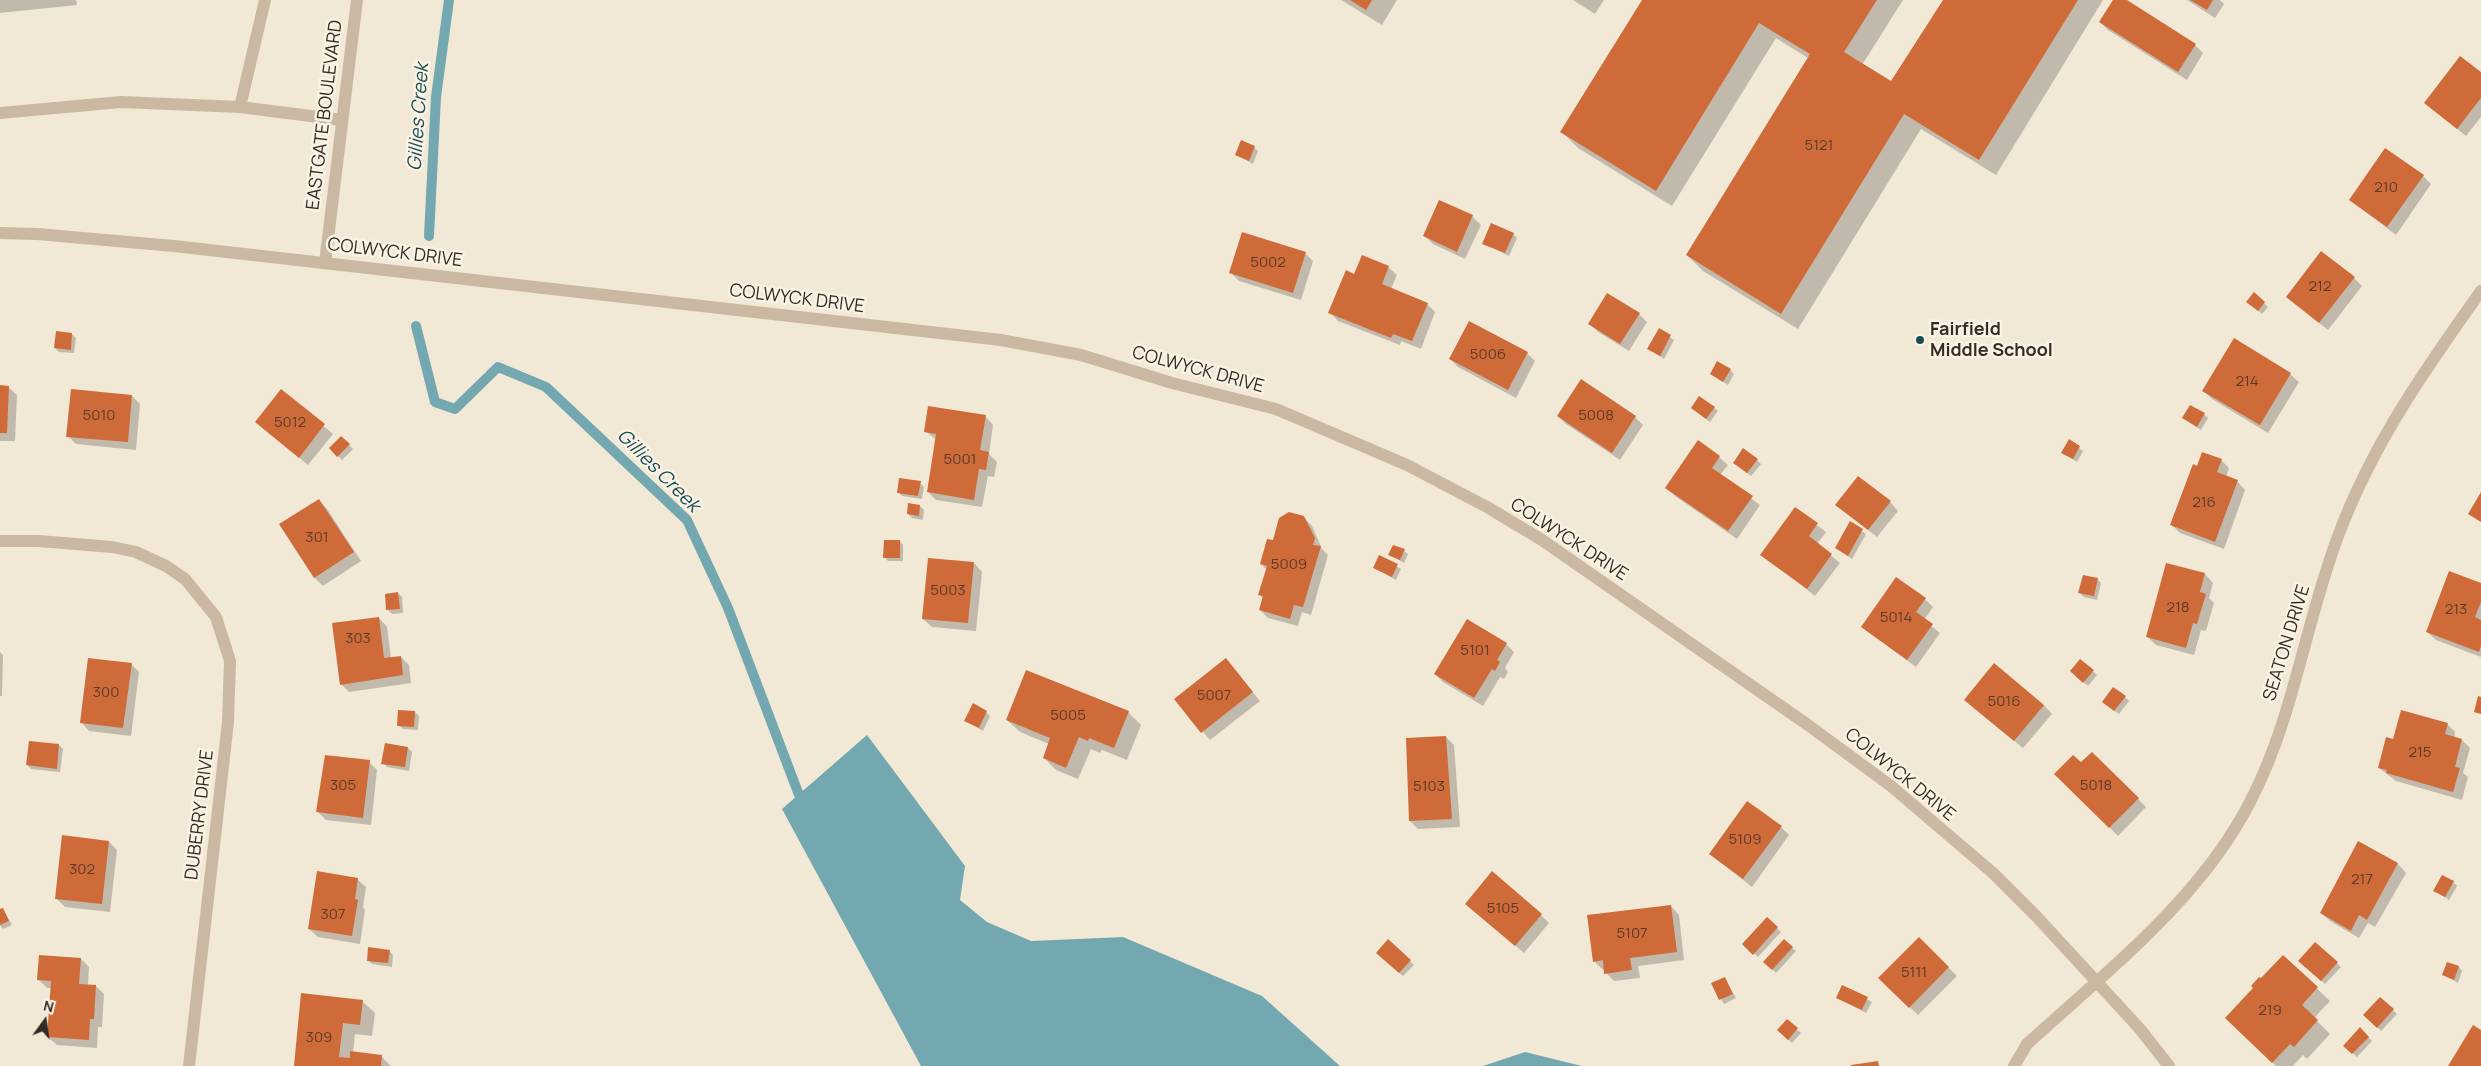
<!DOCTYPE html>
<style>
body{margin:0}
#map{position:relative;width:2481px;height:1066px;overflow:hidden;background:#f2e8d6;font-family:Manrope,sans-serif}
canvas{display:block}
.north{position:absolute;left:20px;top:996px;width:50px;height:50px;-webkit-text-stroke:4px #faf2e3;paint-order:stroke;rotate:14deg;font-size:14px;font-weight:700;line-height:20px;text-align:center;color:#352b25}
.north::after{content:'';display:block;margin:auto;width:18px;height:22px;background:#352b25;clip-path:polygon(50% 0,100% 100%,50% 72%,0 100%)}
</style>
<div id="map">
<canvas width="2481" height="1066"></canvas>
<div class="north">N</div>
</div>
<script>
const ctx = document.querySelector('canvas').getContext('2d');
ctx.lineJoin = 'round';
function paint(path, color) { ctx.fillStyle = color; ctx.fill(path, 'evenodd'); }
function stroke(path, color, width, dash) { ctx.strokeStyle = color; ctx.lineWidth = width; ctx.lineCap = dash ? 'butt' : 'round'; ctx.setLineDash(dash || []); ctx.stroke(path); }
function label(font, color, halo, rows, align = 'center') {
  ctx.font = font + ' Manrope,sans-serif'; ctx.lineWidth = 5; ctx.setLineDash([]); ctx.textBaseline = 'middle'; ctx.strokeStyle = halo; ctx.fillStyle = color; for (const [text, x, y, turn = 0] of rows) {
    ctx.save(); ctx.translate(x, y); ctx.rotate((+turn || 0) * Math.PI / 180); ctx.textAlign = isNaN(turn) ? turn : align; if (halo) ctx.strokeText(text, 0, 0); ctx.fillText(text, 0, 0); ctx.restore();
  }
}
paint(new Path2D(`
 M867,735l98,131 -5,34 27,22 44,19 92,-4 139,59 78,70h-419l-139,-257z
 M1525,1052l57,14h-99z`), '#74a8b1');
paint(new Path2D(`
 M0,0h76l1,5 -77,8z
 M1341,0h56l-15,25z
 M1573,0h31l-9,14z
 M1643,0h260l-41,65 30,18 53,-83h158l-107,175 -75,-46 -123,200 -95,-58 -16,-16 121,-197 -32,-20 -104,168 -94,-58 -16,-16z
 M2114,0h10l71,45 8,8 -16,27 -79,-50 -8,-8z
 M2187,0h33l4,4 -9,14z
 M2481,73v44l-15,19 -41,-33z
 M1254,147l4,4 -5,13 -16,-9z
 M2423,176l8,8 -35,51 -46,-35z
 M1472,216l9,9 -16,34 -32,-15 -8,-8z
 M1513,234l4,4 -8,18 -26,-13z
 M1305,253l8,8 -12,39 -62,-19 -8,-8z
 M1388,267l9,8 -6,14 36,15 8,8 -14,37 -20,-8 -1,4 -62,-24 -8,-9 25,-37z
 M2354,278l8,8 -34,44 -41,-33z
 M2264,303l4,4 -6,7 -10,-9z
 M1639,314l8,8 -18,29 -31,-19 -8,-9z
 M1659,330l15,10 -10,19 -15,-10z
 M72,334l4,4 -2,15 -15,-1 -4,-4z
 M1527,353l8,8 -19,37 -58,-31 -8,-8z
 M1730,370l4,4 -6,11 -17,-11z
 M2290,374l9,8 -31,51 -56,-34 -8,-8z
 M0,387h8l9,8 -2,46h-15z
 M281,391l52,43 -25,31 -52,-43z
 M132,396l8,8 -4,46 -60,-6 -8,-8z
 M1692,408h22l4,3 -8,11z
 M2204,414l4,4 -7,12 -18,-12z
 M985,416l8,9 -4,29 8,8 -3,15 -6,-1 -6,31 -46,-7 -8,-8 9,-52 -12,-9z
 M1558,416l77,1 8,8 -23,35 -54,-36z
 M341,437l12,12 -11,11 -12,-12z
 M2069,441l14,10 -6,11 -14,-9z
 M1719,457l9,8 -8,10 40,30 -23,34 -62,-43 -9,-8z
 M1757,460l4,4 -10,12 -17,-13z
 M2221,460l8,8 -3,9 11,4 8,9 -21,59 -44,-16 -8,-8 25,-58z
 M920,483l4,4 -2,12 -20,-3 -4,-4z
 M319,501l8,8 34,52 -38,25 -8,-8 -34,-53z
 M1890,502l8,9 -21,26 -40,-32z
 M909,505l11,1 4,4 -1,10 -11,-2 -4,-4z
 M1796,509l30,23 -9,12 23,19 -25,33 -53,-42z
 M1303,517l9,9 10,23 6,6 -17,60 -9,-3 -4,14 -30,-8 -8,-8 3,-11 -3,-4 7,-25 -6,-6 13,-22z
 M1851,523l15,11 -14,25 -16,-11z
 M900,541l3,4v16h-15l-4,-4z
 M1404,551l4,3 -4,9 -14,-8z
 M1379,556l22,13 -5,11 -22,-12z
 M929,559l45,4 8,9 -6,59 -44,-4 -9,-8z
 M2205,574l8,9 -4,15 5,5 -8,28 -5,-1 -7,25 -38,-10 -9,-9z
 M2097,579l4,4 -4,17 -13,-3 -4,-4z
 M2481,584v73l-45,-17 -9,-8z
 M398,593l4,4 1,16 -11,1 -4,-4 -2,-15z
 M1925,599l8,8 -9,13 16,13 -24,34 -54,-40z
 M379,618l8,9 4,31 10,-1 8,8 2,18 -62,9 -8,-8z
 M1506,644l8,8 -9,16 3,4 -4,7 -4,-2 -17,29 -40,-24 -8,-8z
 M0,652l3,3 -1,41h-2z
 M1226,660l34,41 -50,39 -34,-40z
 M2081,660l16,15 -9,11 -13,-11z
 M131,664l8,8 -8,64 -42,-5 -8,-9z
 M2125,697l4,4 -10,13 -11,-8z
 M2044,705l8,9 -29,34 -49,-40z
 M415,712l4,4 -1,14 -15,-1 -4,-4z
 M986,712l4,4 -7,15 -17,-10z
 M1128,712l13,13 -14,35 -25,-10 -2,3 -9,-4 -13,30 -22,-9 -12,-12 5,-14 -29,-12 -13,-12z
 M2447,724l8,8 -1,6 8,2 8,8 -7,25 5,4 -6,23 -66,-19 -17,-13 15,-27z
 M1446,737l8,8 6,82 -42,2 -8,-8z
 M59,745l4,4 -3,23 -29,-3 -4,-4z
 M408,748l4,4 -3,19 -22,-4 -4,-4z
 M2092,753l54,54 -28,29 -62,-62 25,-10z
 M369,762l8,8 -6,55 -45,-5 -8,-8z
 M1781,827l8,8 -37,52 -42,-33z
 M109,842l8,8 -7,62 -45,-5 -9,-9z
 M2359,842l39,22 8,9 -31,54 -7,-4 -9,15 -29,-17 -9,-8z
 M357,879l9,8 -3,20 2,3 -5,34 -42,-7 -9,-8z
 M2453,882l4,4 -8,14 -14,-9z
 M1466,904l75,11 8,8 -25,30z
 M1671,906l8,9 5,45 -46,6 2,12 -26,3 -8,-8 -1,-4 -2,1 -9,-9z
 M3,909l9,16 -9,4 -3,-4v-15z
 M1767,918l14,14 -23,25 -14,-13z
 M1919,938l38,38 -39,39 -38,-37z
 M1388,941l26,24 -11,11 -22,-19z
 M1784,941l12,10 -20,22 -11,-11z
 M389,951l4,4 -1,12 -20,-3 -4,-4z
 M2283,956l47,45 -16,17 16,16 -23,25 -4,-4 -10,11h-17l-37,-35 22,-51z
 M81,959l8,8 -1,18 8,1 8,8 -2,33h-4l-1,21 -40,-3 -9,-8 4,-49h-5l-9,-9z
 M2337,963l4,4 -16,17 -22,-19z
 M2459,967l3,4 -4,12 -14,-8z
 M1724,978l12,20 -12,6 -12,-20z
 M1843,986l29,16 -6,11 -29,-15z
 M2380,998l17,16 -16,17 -16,-16z
 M362,1001l13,12 -3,23 -17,-2 -2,19 29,4 9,9h-96z
 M1787,1021l14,12 -9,10 -14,-13z
 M2360,1029l12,12 -15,16 -12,-11z`), '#0003');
stroke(new Path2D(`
 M429,236l7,-139 13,-97
 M416,326l19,76 20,7 43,-42 48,20 141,133 41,88 71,187`), '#74a8b1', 10);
paint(new Path2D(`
 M1350,0h22l-6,10z
 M1642,0h235l-33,52 47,29 52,-81h135l-99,160 -75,-46 -123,200 -95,-59 124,-201 -51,-31 -103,168 -96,-59z
 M2113,0h14l69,44 -18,28 -79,-50z
 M2190,0h23l-6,10z
 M2460,56l21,16v26l-24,31 -33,-26z
 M1241,140l14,6 -6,15 -14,-6z
 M2385,148l39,27 -37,52 -38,-27z
 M1439,200l34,15 -16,37 -34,-16z
 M1491,223l23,10 -9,20 -23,-9z
 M1242,232l64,20 -13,41 -64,-20z
 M2321,251l34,26 -36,46 -33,-26z
 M1362,255l27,11 -7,18 46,19 -16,38 -19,-7 -2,4 -63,-25 18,-43 8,4z
 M2254,292l11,10 -7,9 -12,-9z
 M1607,293l33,20 -20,31 -32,-20z
 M1469,321l59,31 -20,38 -59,-31z
 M1659,328l12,7 -11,21 -13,-7z
 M56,331l16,2 -1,17 -17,-2z
 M2234,338l57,35 -31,52 -58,-34z
 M1717,361l14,8 -8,13 -13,-8z
 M1581,379l55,37 -24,37 -55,-37z
 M0,385l9,1 -2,47h-7z
 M71,389l61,6 -4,47 -62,-5z
 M281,389l44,35 -26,34 -44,-36z
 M1699,396l16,11 -9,12 -15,-11z
 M2190,405l15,8 -8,14 -15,-9z
 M928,406l58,9 -6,35 9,2 -3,18 -7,-1 -5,31 -47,-8 9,-58 -12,-2z
 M341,436l9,8 -13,13 -8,-9z
 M2069,439l11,7 -7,13 -12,-6z
 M1698,440l22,16 -8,12 41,28 -25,35 -63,-43z
 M1743,448l15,11 -11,14 -14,-10z
 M2202,452l20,7 -5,13 21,8 -23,62 -45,-17 23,-61 4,2z
 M1858,476l33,25 -23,29 -33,-25z
 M899,478l22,3 -3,15 -21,-3z
 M2481,492v30l-13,-8z
 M319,499l35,53 -40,26 -35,-54z
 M908,503l12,2 -1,11 -12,-2z
 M1795,507l23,16 -9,13 23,18 -25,35 -47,-34z
 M1289,512l15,4 11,22 -2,7 8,1 -18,61 -9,-2 -4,14 -31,-9 4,-14 -5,-1 9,-29 -7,-2 7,-25 6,1 6,-22z
 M1850,521l13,8 -15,27 -13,-8z
 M884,540h16v18h-17z
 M1393,545l12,4 -5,11 -12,-5z
 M1379,555l19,9 -6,13 -19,-9z
 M928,558l46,4 -6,61 -46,-4z
 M2166,563l39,10 -5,19 6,2 -9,30 -4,-1 -7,25 -40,-11z
 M2449,571l32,12v19l-6,15 6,3v26l-2,6 -53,-20z
 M2083,575l15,3 -4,18 -16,-3z
 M1896,577l30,21 -10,14 17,12 -26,36 -46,-33z
 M398,592l2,17 -14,1 -1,-16z
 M379,617l5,41 17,-2 2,19 -63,10 -8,-62z
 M1467,619l40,24 -10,17 3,2 -5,9 -3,-2 -18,29 -40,-24z
 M88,658l44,5 -9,65 -43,-5z
 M1226,658l27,34 -52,41 -27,-34z
 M2080,659l14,11 -11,13 -13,-12z
 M1994,663l50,42 -30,36 -50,-41z
 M1026,670l103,41 -15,37 -25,-10 -1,3 -9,-4 -13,31 -23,-10 7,-20 -44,-18z
 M2113,687l13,9 -12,15 -12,-9z
 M2478,696l3,1v17l-7,-2z
 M973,703l14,8 -8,17 -15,-7z
 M398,710l17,1 -1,16 -17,-1z
 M2401,710l47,13 -3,11 17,5 -7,28 5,1 -7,24 -67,-19 1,-3 -9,-2 8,-31 7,2z
 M1446,736l6,83 -43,2 -3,-83z
 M29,741l30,3 -2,25 -31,-4z
 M385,743l23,4 -3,20 -24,-3z
 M2092,752l47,46 -30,30 -55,-54 19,-19 8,7z
 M325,755l45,5 -7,58 -47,-6z
 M1747,801l35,25 -39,53 -34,-25z
 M62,835l47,6 -7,63 -47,-5z
 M2358,841l40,22 -31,57 -8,-5 -8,16 -31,-18z
 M317,871l41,7 -3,21 3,1 -6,36 -44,-7z
 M1492,871l50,43 -27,32 -50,-42z
 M2442,875l12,6 -9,16 -12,-6z
 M1671,905l6,47 -47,6 2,12 -28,4 -1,-14 -10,2 -6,-47z
 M3,908l6,13 -9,4v-16z
 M1767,917l11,10 -25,28 -11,-11z
 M1919,937l30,30 -40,41 -31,-30z
 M1388,939l23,21 -12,13 -23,-20z
 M1784,939l9,8 -21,23 -9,-8z
 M2315,942l23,20 -17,19 -23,-20z
 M368,947l22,3 -2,13 -21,-2z
 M39,955l42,3 -2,26 17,1 -2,34h-4l-1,21 -42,-3 4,-56 -14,-1z
 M2283,955l35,32 -16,18 16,15 -24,27 -4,-3 -18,19 -47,-45 28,-30 -2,-2 8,-9 2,1z
 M2447,962l12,4 -5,14 -12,-5z
 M1725,977l8,17 -14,6 -8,-17z
 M1842,985l26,12 -6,13 -26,-12z
 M301,993l62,7 -3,25 -17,-2 -4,34 11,1v-7l32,4 -1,11h-87z
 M2380,997l14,12 -17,19 -14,-13z
 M1787,1019l11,9 -10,12 -11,-10z
 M2473,1025l8,5v36h-33z
 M2360,1027l9,10 -17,17 -9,-8z
 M1878,1061l1,5h-28v-1z`), '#ce6b39');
stroke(new Path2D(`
 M240,107l25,-107
 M0,113l121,-11 119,5 102,13
 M0,233l37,1 137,12 827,94 80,15 91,28 104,26 131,56 80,42 55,33 266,185 83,61 102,87 44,44 103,112 29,37
 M325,263l32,-263
 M0,541h39l73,6 24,5 30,14 19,13 31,38 14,44 -2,61 -39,344
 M2014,1066l13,-22c81,-74 174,-145 224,-244 42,-81 54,-175 86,-261 34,-93 87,-168 144,-248`), '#cbb8a2', 12);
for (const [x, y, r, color] of [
 [1920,340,5,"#184e58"]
]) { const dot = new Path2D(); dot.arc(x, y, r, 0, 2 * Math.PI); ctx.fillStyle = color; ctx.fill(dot); stroke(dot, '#faf2e3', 2); }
label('15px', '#5b3b2a', null, [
 ["5121",1819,146],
 ["210",2386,188],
 ["5002",1268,263],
 ["212",2320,287],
 ["5006",1488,355],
 ["214",2247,382],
 ["5010",99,416],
 ["5008",1596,416],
 ["5012",290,423],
 ["5001",960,460],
 ["216",2204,503],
 ["301",317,538],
 ["5009",1289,565],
 ["5003",948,591],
 ["218",2178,608],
 ["213",2456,610],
 ["5014",1896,618],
 ["303",358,639],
 ["5101",1475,651],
 ["300",106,693],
 ["5007",1214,696],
 ["5016",2004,702],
 ["5005",1068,716],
 ["215",2420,753],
 ["305",343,786],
 ["5018",2096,786],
 ["5103",1429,787],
 ["5109",1745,840],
 ["302",82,870],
 ["217",2362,880],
 ["5105",1503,909],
 ["307",333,915],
 ["5107",1632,934],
 ["5111",1914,973],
 ["219",2270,1011],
 ["309",319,1038]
]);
label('18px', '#352b25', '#faf2e3', [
 ["EASTGATE BOULEVARD",325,115,-83],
 ["COLWYCK DRIVE",395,253,7],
 ["COLWYCK DRIVE",797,299,7],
 ["COLWYCK DRIVE",1198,370,15],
 ["COLWYCK DRIVE",1569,540,33],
 ["SEATON DRIVE",2287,643,-73],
 ["COLWYCK DRIVE",1900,775,39],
 ["DUBERRY DRIVE",200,815,-83]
]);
label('bold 18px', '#352b25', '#faf2e3', [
 ["Fairfield",1930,330],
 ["Middle School",1930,351]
], 'left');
label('italic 19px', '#184e58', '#faf2e3', [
 ["Gillies Creek",419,117,-86],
 ["Gillies Creek",658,471,45]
]);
</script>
